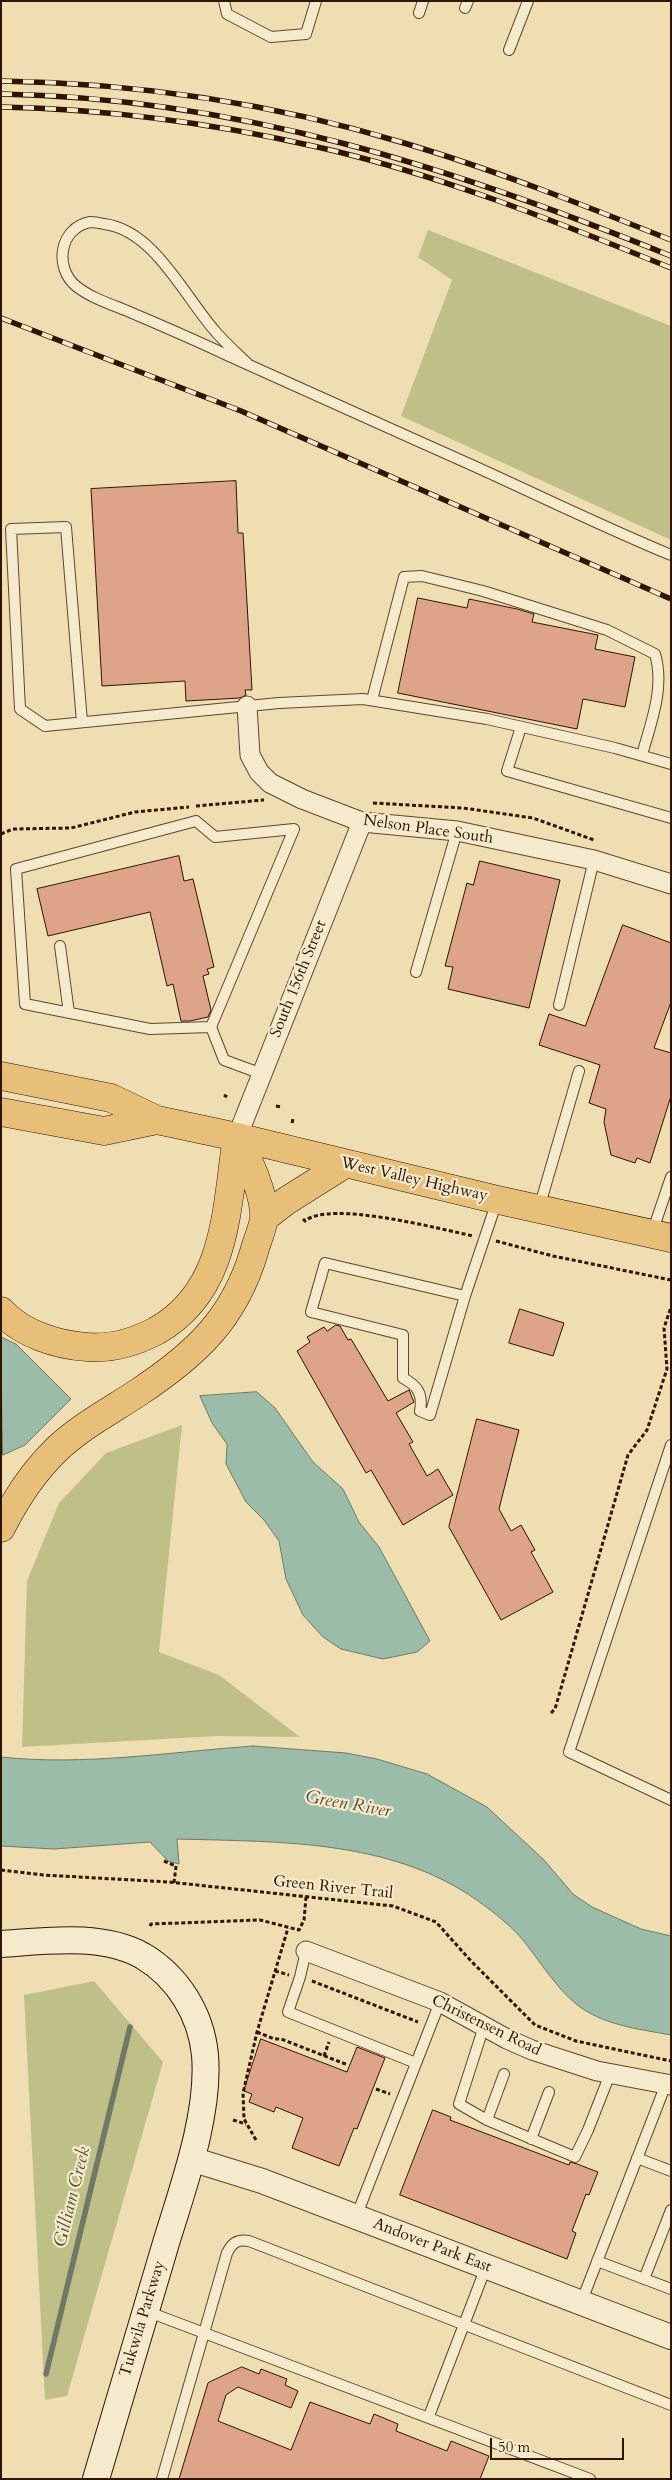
<!DOCTYPE html>
<style>
body{margin:0}
#map{position:relative;width:672px;height:2480px;overflow:hidden;background:#efdeb1;font-family:Cardo,serif}
canvas{display:block}
.frame{position:absolute;inset:0;border:2px solid #301400;pointer-events:none}
.scale{position:absolute;left:490px;top:2438px;width:134px;height:22px;box-sizing:border-box;border:2px solid #301400;border-top:0;padding-left:6px;font-size:15px;line-height:18px;white-space:nowrap;color:#301400;-webkit-text-stroke:4px #f5eacc;paint-order:stroke}
</style>
<div id="map">
<canvas width="672" height="2480"></canvas>
<div class="frame"></div>
<div class="scale">50 m</div>
</div>
<script>
const ctx = document.querySelector('canvas').getContext('2d');
ctx.lineJoin = 'round';
function paint(path, color) { ctx.fillStyle = color; ctx.fill(path, 'evenodd'); }
function stroke(path, color, width, dash) { ctx.strokeStyle = color; ctx.lineWidth = width; ctx.lineCap = dash ? 'butt' : 'round'; ctx.setLineDash(dash || []); ctx.stroke(path); }
function label(font, color, halo, rows, align = 'center') {
  ctx.font = font + ' Cardo,serif'; ctx.lineWidth = 4.5; ctx.setLineDash([]); ctx.textBaseline = 'middle'; ctx.strokeStyle = halo; ctx.fillStyle = color; for (const [text, x, y, turn = 0] of rows) {
    ctx.save(); ctx.translate(x, y); ctx.rotate((+turn || 0) * Math.PI / 180); ctx.textAlign = isNaN(turn) ? turn : align; if (halo) ctx.strokeText(text, 0, 0); ctx.fillText(text, 0, 0); ctx.restore();
  }
}
paint(new Path2D(`
 M428,230l243,96v214l-270,-124 51,-136 -34,-23z
 M182,1425l-23,227 60,23 81,62 -83,-1 -195,11 5,-166 32,-78 47,-50z
 M94,1981l69,81 -96,334 -22,4 -21,-405z`), '#bfc087');
const water = new Path2D(`
 M1,1337l15,7 55,55 -46,46 -22,10z
 M257,1392l18,16 38,54 30,27 16,33 20,25 51,94 -13,11 -34,7 -42,-10 -18,-12 -20,-22 -17,-36 -7,-38 -15,-21 -18,-18 -20,-38 1,-20 -15,-21 -12,-27z
 M253,1746l93,7 31,6 50,15 60,33 57,53 29,34 19,13 49,22 30,7v99c-33,-6 -70,-10 -96,-32 -18,-15 -32,-37 -46,-55 -11,-16 -28,-30 -44,-42 -88,-67 -202,-64 -308,-67l2,25 -11,-3 -18,-19 -96,7 -53,-3v-89c83,9 169,-5 252,-11z`);
paint(water, '#9abca9');
stroke(water, '#707965', 1);
stroke(new Path2D(`
 M46,2374l84,-347`), '#707965', 5.5);
const building = new Path2D(`
 M236,481l2,52h5l9,157h-7l1,5 -6,3 -54,3 -1,-20 -83,5 -11,-197z
 M418,598l49,10 2,-9 48,10 17,5 -2,8 66,13 -3,14 40,8 -10,50 -42,-8 -6,30 -179,-36z
 M179,856l5,25 9,-2 21,88 -7,2 2,5 -6,2 8,34 -3,7 -18,4h-9l-8,-37 -6,2 -17,-74 -102,24 -11,-47z
 M480,861l80,19 -31,128 -81,-19 5,-22 -8,-1 22,-83 6,2z
 M623,925l48,18v59l-17,46 17,5v43l-21,67 -13,-5 -2,5 -24,-8 -7,-33 2,-13 -17,-6 11,-38 -61,-20 10,-31 36,12z
 M520,1309l44,14 -11,33 -44,-13z
 M336,1325l4,1 8,14 3,-1 37,62 21,-11 5,12 -18,11 17,29 -4,2 18,32 11,-7 15,26 -50,30 -32,-55 -5,3 -69,-122 13,-9 -3,-5 17,-10 3,4z
 M477,1419l42,11 -20,79 12,22 10,-6 14,25 -4,2 22,40 -52,28 -52,-93z
 M261,2039l86,33 10,-25 28,11 -28,71 -3,-1 -15,38 -47,-18 11,-30 -27,-11 -2,5 -25,-10 3,-8 -8,-3z
 M433,2110l18,7 -1,3 119,45 1,-3 7,2 21,8 -9,23 -3,-1 -14,37 4,2 -9,26 -167,-64z
 M242,2367l17,7 2,-5 26,10 -2,6 13,6 -7,17 -53,-21 -12,8 -8,26 73,29 19,-48 60,22 4,-10 24,10 -2,7 51,20 4,-10 38,15 -9,23h-301l29,-96z`);
paint(building, '#dda489');
stroke(building, '#301400', 1);
const service = new Path2D(`
 M224,1l3,13 44,23 35,-3 10,-33
 M465,8l3,-7
 M419,13l4,-12
 M509,50l19,-49
 M249,365c-11,-11 -24,-22 -34,-34 -31,-35 -61,-101 -111,-107 -4,-1 -10,-2 -14,-2 -31,6 -36,46 -14,64 16,13 38,19 56,27 33,14 65,28 97,43 78,35 157,71 236,106 69,31 136,64 206,93
 M372,700l32,-123 18,-1 61,15 124,39 48,24c10,34 -4,68 -13,101
 M82,722l-16,-195 -55,2 9,180 25,17 234,-23 84,-4 124,20 128,29 56,16
 M521,727l-14,44 164,47
 M60,946l9,67
 M416,972l41,-141
 M559,1005l35,-145
 M211,1027l83,-198 -79,8 -19,-16 -180,48 9,135 125,25 61,-2 13,33 38,14
 M539,1208l40,-137
 M652,1233l19,-56
 M465,1296l-140,-33 -14,49 92,23v43c15,8 20,16 17,33l10,4 35,-119 32,-95
 M671,1445l-102,307 102,48
 M306,1951l-6,26 -12,35 128,51
 M484,2026l-25,78 28,16 88,37 13,-27 22,-56
 M487,2120l17,-46
 M531,2139l18,-47
 M637,2158l34,13
 M356,2217l84,-215
 M597,2261l74,28
 M644,2279l27,-69
 M581,2303l85,-219
 M146,2311l444,168
 M429,2416l57,-149
 M162,2479l65,-226c5,-10 10,-14 22,-12l422,164`);
const minor = new Path2D(`
 M247,706l3,49 9,17 11,11 32,16 60,23 95,9 137,29 77,24
 M237,1137l125,-315
 M306,1951l134,51 67,37 25,11 65,21 74,14`);
const tertiary = new Path2D(`
 M191,2159l71,22 409,156`);
const secondary = new Path2D(`
 M1,1944c45,-3 101,-11 142,12 35,21 58,58 62,99 5,59 -22,132 -39,188 -23,79 -47,157 -70,236`);
const primary = new Path2D(`
 M1,1076l110,22 46,22 80,17 261,63 173,38
 M1,1112l103,19 53,-11`);
const motorway = new Path2D(`
 M264,1218l22,-17 59,-37
 M1,1311c21,23 56,34 86,36 23,2 48,-5 69,-16 72,-40 70,-123 81,-194
 M1,1528c15,-30 33,-57 57,-80 25,-23 54,-38 81,-56 57,-38 95,-73 115,-140 3,-11 8,-22 10,-33 2,-23 -17,-62 -27,-82`);
stroke(service, '#60462c', 12);
stroke(minor, '#60462c', 21);
stroke(tertiary, '#60462c', 26);
stroke(secondary, '#301400', 28);
stroke(primary, '#301400', 29);
stroke(motorway, '#301400', 29);
stroke(new Path2D(`
 M373,803l90,5 70,10 61,22
 M196,806l68,-6
 M1,834l12,-5 58,-1 64,-16 54,-5
 M224,1095l3,2
 M276,1106l5,1
 M292,1123l1,-4
 M303,1219l2,2c25,-21 135,8 168,15
 M496,1241l57,15 118,24
 M551,1713l4,-4 73,-254 19,-25 20,-61 -3,-41 7,-21
 M164,1861l12,5 -2,17
 M1,1870l42,5 126,7 224,24 43,16 35,39 64,64 41,16 95,20
 M150,1926l1,-2 109,-4 39,10 5,-10 2,-23
 M275,1971l14,4
 M312,1981l106,41
 M257,2032l17,7h7l67,26
 M324,2056l5,-14
 M376,2089l14,5
 M233,2120l13,4
 M256,2140l-12,-21 -1,-26 14,-61 31,-104`), '#301400', 3, [4, 2.5]);
stroke(service, '#f5eacc', 10);
stroke(minor, '#f5eacc', 19);
stroke(tertiary, '#f5eacc', 24);
stroke(secondary, '#f5eacc', 26);
stroke(primary, '#e8bf78', 28);
stroke(motorway, '#e8bf78', 28);
const rail = new Path2D(`
 M1,81c135,2 274,23 403,62 91,27 179,62 267,97
 M1,94c237,4 453,74 670,162
 M1,107c105,2 210,16 312,39 122,27 242,75 358,122
 M1,318l240,93 430,188`);
stroke(rail, '#301400', 5.5);
stroke(rail, '#f5eacc', 4, [11]);
label('16px', '#301400', '#f5eacc', [
 ["Nelson Place South",428,830,8],
 ["South 156th Street",299,979,-68],
 ["West Valley Highway",414,1180,13],
 ["Green River Trail",333,1888,6],
 ["Christensen Road",486,2026,26],
 ["Andover Park East",432,2246,21],
 ["Tukwila Parkway",143,2319,-73]
]);
label('italic 18px', '#554f3b', '#f5eacc', [
 ["Green River",348,1805,10],
 ["Gilliam Creek",73,2197,-76]
]);
</script>
